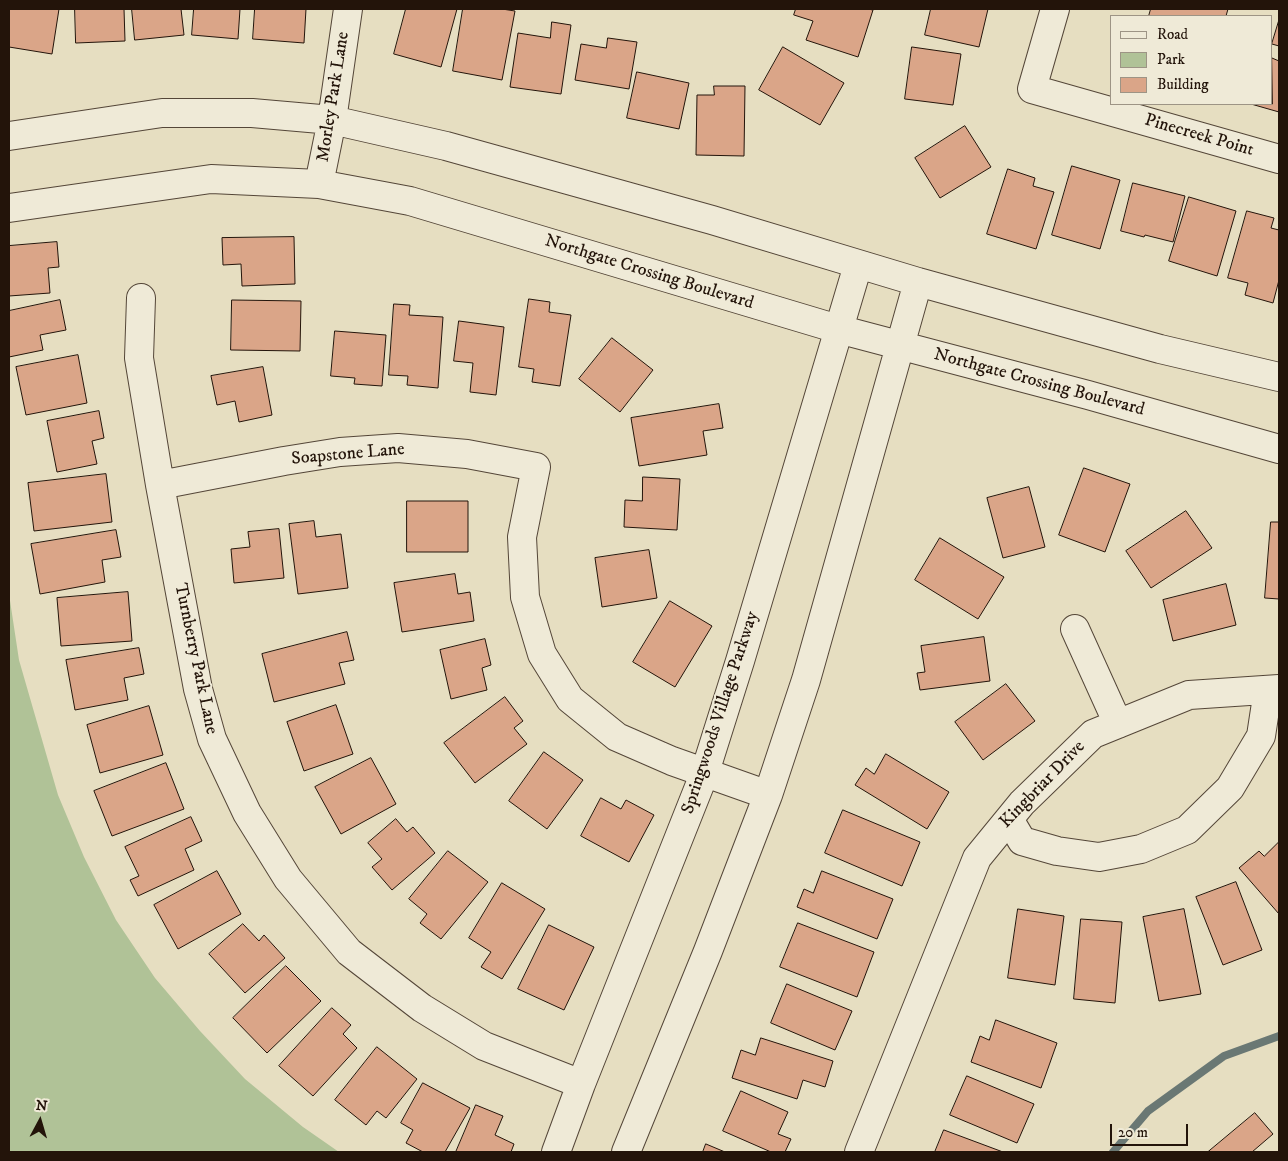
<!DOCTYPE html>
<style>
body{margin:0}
#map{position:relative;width:1288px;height:1161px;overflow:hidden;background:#e6dec1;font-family:"IM FELL DW Pica",serif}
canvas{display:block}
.frame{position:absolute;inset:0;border:10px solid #23140a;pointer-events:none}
.legend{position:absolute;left:1110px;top:15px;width:162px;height:90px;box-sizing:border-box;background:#efead7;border:1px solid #9d9485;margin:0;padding:6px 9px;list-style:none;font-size:15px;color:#23140a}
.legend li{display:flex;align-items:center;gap:10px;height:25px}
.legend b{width:25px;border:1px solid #9d9485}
.north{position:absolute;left:15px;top:1096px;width:50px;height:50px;-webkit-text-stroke:4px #efead7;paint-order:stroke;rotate:6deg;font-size:14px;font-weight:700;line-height:20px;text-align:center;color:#23140a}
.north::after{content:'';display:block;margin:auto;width:18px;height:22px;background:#23140a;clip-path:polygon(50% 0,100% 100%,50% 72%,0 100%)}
.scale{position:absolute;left:1110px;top:1124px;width:78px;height:22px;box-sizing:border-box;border:2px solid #23140a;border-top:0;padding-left:6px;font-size:15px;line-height:18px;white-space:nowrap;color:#23140a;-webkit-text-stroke:4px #efead7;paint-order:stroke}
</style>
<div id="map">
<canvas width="1288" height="1161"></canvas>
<div class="frame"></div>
<ul class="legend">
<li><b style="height:6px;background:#efead7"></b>Road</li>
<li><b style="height:14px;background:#b0c297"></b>Park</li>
<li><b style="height:14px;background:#daa588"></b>Building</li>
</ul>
<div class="north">N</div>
<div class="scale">20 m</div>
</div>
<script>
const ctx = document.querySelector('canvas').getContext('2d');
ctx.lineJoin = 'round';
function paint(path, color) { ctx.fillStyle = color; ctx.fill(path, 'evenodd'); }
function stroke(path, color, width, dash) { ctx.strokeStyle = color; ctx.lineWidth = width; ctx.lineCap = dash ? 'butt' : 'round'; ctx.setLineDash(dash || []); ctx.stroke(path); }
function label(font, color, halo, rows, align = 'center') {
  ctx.font = font + ' "IM FELL DW Pica",serif'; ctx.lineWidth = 4; ctx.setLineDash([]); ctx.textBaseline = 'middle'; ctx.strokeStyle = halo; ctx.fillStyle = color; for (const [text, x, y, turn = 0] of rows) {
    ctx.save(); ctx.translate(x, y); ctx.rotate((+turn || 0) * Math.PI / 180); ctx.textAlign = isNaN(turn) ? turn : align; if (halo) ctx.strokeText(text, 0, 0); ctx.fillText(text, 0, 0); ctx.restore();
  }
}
paint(new Path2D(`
 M9,594l10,66 39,135 26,62 32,63 39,58 45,53 45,48 58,48 36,25h-330z`), '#b0c297');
stroke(new Path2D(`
 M1113,1152l35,-41 76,-55 55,-20`), '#6a7874', 8);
const building = new Path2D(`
 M9,9h50l-7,45 -43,-7z
 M75,9h49l1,32 -49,2z
 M132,9h49l3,26 -49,5z
 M194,9h46l-2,30 -46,-4z
 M255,9h51l-2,34 -51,-4z
 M406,9h51l-16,58 -47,-13z
 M463,9h39l13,2 -13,69 -49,-9z
 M796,9h72l5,1 -15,47 -52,-17 7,-19 -19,-6z
 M931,9h57l-9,38 -54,-12z
 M1151,9h77l-2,7h-77z
 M1279,20v26l-7,-2z
 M552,22l19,3 -10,69 -51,-7 8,-54 32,5z
 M608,38l29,4 -8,47 -54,-9 6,-36 25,4z
 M783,47l61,36 -24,42 -61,-35z
 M912,47l49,7 -8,51 -48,-6z
 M1272,58l7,3v51l-28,-8h21z
 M637,72l52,11 -10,46 -52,-11z
 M714,86h31l-1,70 -48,-1 1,-60h17z
 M965,126l26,41 -51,31 -25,-40z
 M1072,166l48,14 -20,69 -48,-14z
 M1008,169l27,9 -2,8 21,6 -18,57 -49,-15z
 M1133,183l52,13 -12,46 -28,-7 -1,2 -23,-6z
 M1189,197l47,14 -19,65 -48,-15z
 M1247,211l27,7 -3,10 8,2v50l-6,23 -28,-8 3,-12 -20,-5z
 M294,237l1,47 -53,2 -1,-22 -18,1 -1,-27z
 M57,242l2,25 -11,1 2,25 -41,3v-50z
 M529,299l21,3 -1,10 22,3 -11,71 -28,-4 2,-13 -15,-2z
 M60,300l6,30 -26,5 3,15 -34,7v-46z
 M232,300l69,1 -1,50 -69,-1z
 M394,304l16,1 -1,10 34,2 -5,71 -31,-3 1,-9 -19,-1z
 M459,321l45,6 -8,68 -26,-3 3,-29 -19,-2z
 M335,331l51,4 -4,51 -28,-2 1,-6 -24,-2z
 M612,338l41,32 -33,42 -41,-33z
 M78,355l9,48 -61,12 -10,-48z
 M263,367l9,48 -33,7 -4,-21 -18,4 -6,-29z
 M719,404l4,24 -20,3 4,24 -68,11 -8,-48z
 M99,411l5,27 -12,3 5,23 -40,8 -10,-51z
 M1084,468l46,16 -25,68 -46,-17z
 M106,474l6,48 -78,9 -6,-48z
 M643,477l37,2 -3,51 -53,-3 1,-27 17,1z
 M1029,487l16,60 -42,11 -16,-60z
 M407,501h61v51h-61z
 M1186,511l26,37 -61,40 -25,-37z
 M314,521l2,16 25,-3 7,54 -50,6 -9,-70z
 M1271,522h8v77l-14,-1z
 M279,529l5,49 -50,5 -3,-34 19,-2 -2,-15z
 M116,530l5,27 -19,3 3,22 -65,12 -9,-50z
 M940,538l64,39 -26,42 -63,-39z
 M649,550l8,48 -55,9 -7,-49z
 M455,574l3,20 12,-2 4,29 -72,11 -8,-49z
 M1226,584l10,41 -63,16 -10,-41z
 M128,592l4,49 -71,5 -4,-48z
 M670,601l42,25 -37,61 -42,-25z
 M347,632l7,28 -15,3 6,21 -71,18 -12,-48z
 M984,637l6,44 -70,9 -3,-17 8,-1 -4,-26z
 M485,639l6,26 -9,3 5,22 -36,9 -11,-49z
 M139,648l5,26 -20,4 4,22 -53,10 -9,-50z
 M1006,684l29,37 -52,39 -28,-38z
 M505,697l18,24 -9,7 13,16 -52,39 -31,-40z
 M336,705l17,49 -49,17 -17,-49z
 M149,706l14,49 -63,18 -13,-48z
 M544,752l39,28 -36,49 -38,-28z
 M886,754l63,38 -22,37 -72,-44 11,-17 8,6z
 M371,758l25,46 -55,30 -26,-47z
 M166,763l18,46 -72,27 -18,-45z
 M601,798l20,11 5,-9 28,15 -25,47 -48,-26z
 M843,810l77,32 -18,44 -77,-33z
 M191,817l11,24 -17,8 9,21 -56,26 -8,-16 9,-4 -14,-29z
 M396,819l11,13 6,-5 22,26 -43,37 -20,-23 10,-8 -14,-16z
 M1279,842v72l-40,-46 20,-17 5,5z
 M448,851l40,31 -47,57 -21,-16 7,-9 -18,-15z
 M217,871l24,43 -63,35 -24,-44z
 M822,871l71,28 -16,40 -80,-32 7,-18 9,4z
 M1236,882l26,68 -39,15 -27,-68z
 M502,883l43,26 -43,70 -21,-12 10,-15 -22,-14z
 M1018,909l46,7 -9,69 -47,-7z
 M1184,909l17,85 -42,7 -16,-84z
 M1081,919l41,3 -7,81 -41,-4z
 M798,923l76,29 -17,45 -77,-30z
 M243,924l16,17 5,-6 21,23 -40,35 -36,-39z
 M549,925l45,22 -30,63 -46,-21z
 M286,966l35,35 -54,52 -34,-35z
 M787,984l65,27 -17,39 -64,-27z
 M332,1008l19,17 -8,9 14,14 -44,48 -34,-30z
 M996,1020l61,23 -16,45 -70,-26 9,-26 9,4z
 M761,1038l72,23 -8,26 -22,-7 -6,19 -65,-21 9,-28 14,5z
 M377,1047l40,32 -31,39 -9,-7 -11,14 -31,-25z
 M967,1076l67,28 -17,39 -67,-28z
 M423,1083l47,25 -25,44h-22l-17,-9 7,-13 -12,-7z
 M741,1091l47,21 -10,22 13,5 -6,13h-14l-48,-21z
 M476,1105l27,11 -8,19 19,9 -3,8h-55z
 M1255,1113l18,21 -21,18h-44z
 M944,1130l59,22h-68z
 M706,1144l19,8h-22z`);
paint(building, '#daa588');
stroke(building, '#23140a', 1);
const minor = new Path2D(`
 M1055,9l-23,80 247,70
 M9,136l153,-23h90l80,7 114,26 266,74 206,62 242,67 119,28
 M319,184l13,-64 16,-111
 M9,208l202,-29 108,5 91,17 428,128 250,66 191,54
 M141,298l-2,60 21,127 38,204 14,50 35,74 41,66 61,73 73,56 62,38 97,38
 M160,485l124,-24 56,-9 58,-4 69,6 69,13 -14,70 3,60 17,57 28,45 47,38 55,24 96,34
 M1075,629l43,95
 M1009,819l13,22 35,10 42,6 42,-8 46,-19 43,-42 31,-52 7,-46
 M556,1152l25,-68 124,-312 35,-111 118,-396
 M626,1152l82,-201 60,-156 38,-115 112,-398
 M859,1152l118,-294 45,-55 71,-69 96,-39 90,-6`);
stroke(minor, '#544638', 30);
stroke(minor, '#efead7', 28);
label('18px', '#23140a', '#efead7', [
 ["Morley Park Lane",334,97,-81],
 ["Pinecreek Point",1199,136,16],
 ["Northgate Crossing Boulevard",649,273,17],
 ["Northgate Crossing Boulevard",1039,383,15],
 ["Soapstone Lane",348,455,-5],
 ["Turnberry Park Lane",195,659,78],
 ["Springwoods Village Parkway",721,713,-72],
 ["Kingbriar Drive",1043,785,-46]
]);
</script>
